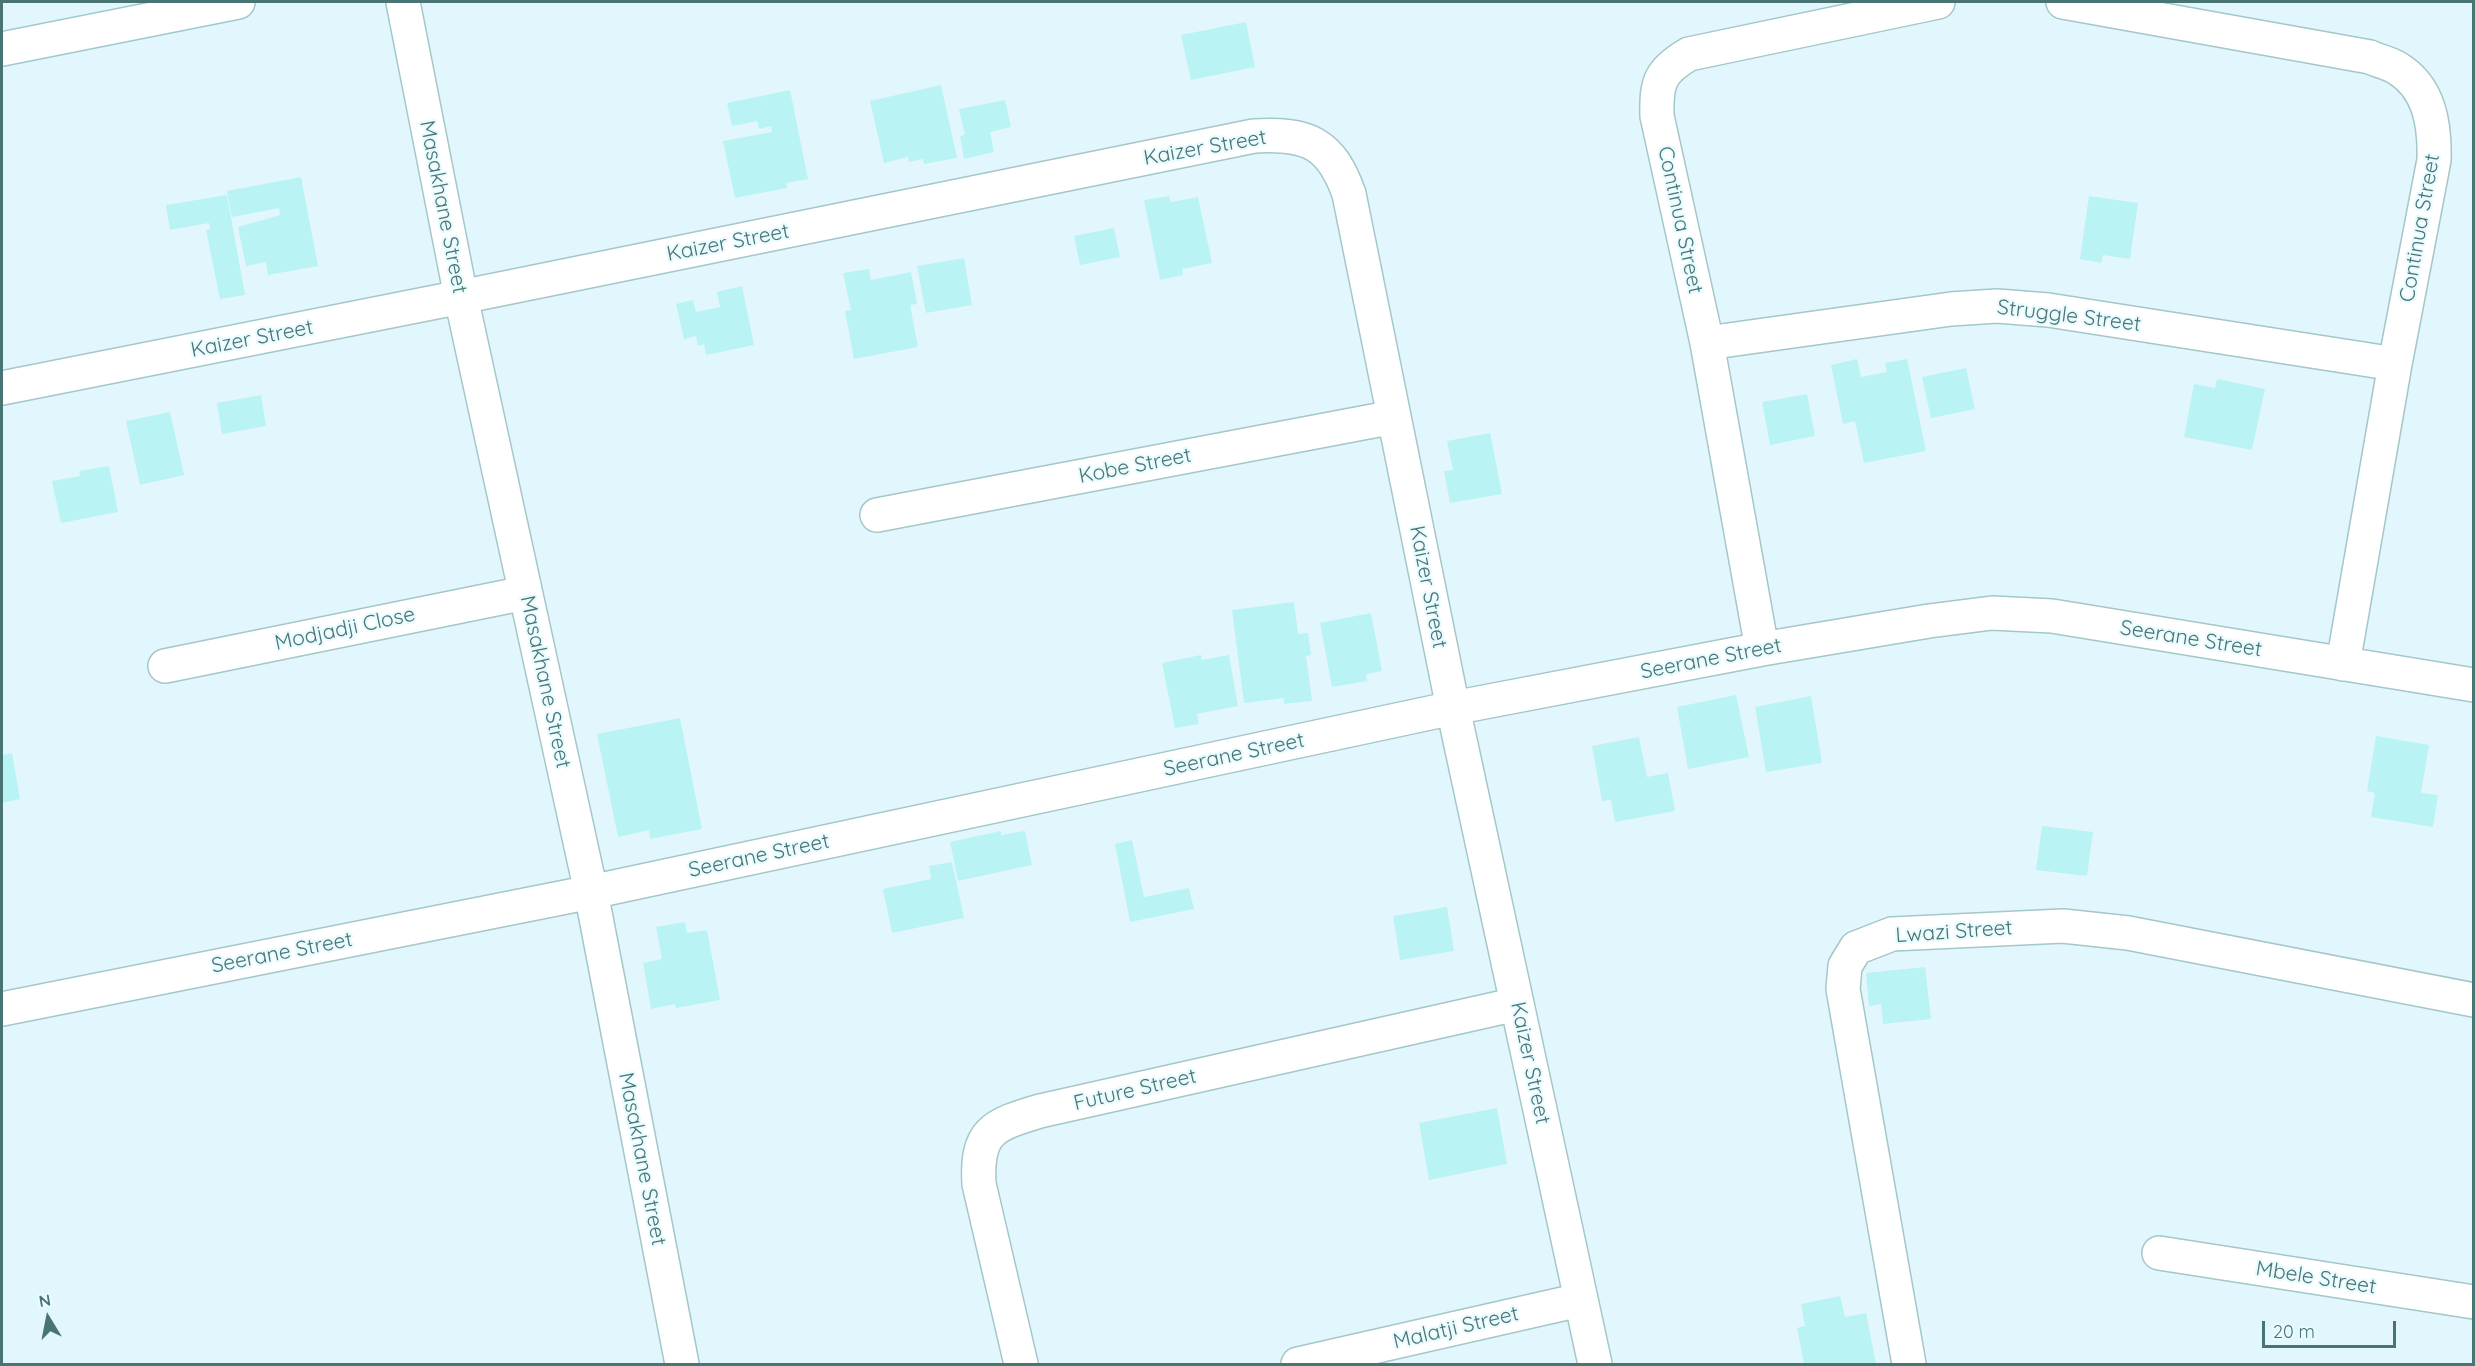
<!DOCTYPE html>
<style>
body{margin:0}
#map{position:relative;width:2475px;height:1366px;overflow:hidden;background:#e2f7fd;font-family:Quicksand,sans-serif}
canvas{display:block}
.frame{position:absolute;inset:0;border:3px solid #487573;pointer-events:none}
.north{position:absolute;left:18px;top:1288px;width:60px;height:60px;-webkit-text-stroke:4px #e9fbff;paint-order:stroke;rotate:350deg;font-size:16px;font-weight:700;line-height:24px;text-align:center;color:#487573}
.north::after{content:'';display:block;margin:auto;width:21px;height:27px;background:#487573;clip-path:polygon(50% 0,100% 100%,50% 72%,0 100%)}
.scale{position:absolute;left:2262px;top:1321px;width:134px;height:27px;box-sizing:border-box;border:3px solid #487573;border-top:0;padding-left:8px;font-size:18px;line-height:21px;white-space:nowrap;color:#487573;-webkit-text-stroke:4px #e9fbff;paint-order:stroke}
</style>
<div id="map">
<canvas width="2475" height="1366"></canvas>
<div class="frame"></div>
<div class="north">N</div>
<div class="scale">20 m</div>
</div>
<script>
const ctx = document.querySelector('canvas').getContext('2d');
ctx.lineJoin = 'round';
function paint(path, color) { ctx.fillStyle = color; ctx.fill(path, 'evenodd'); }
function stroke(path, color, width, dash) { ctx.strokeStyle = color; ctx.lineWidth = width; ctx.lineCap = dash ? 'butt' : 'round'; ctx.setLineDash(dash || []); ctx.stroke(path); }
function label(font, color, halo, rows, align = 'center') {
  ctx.font = font + ' Quicksand,sans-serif'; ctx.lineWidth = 4.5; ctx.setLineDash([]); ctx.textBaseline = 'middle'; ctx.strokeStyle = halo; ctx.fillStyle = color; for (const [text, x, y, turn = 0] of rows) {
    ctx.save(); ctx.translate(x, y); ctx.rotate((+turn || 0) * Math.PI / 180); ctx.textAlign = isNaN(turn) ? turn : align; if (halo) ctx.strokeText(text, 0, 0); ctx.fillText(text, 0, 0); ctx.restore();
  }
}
paint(new Path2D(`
 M1246,22l9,45 -64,13 -10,-45z
 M941,85l16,73 -33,6 -1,-5 -14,3 -1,-5 -24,6 -14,-62z
 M790,90l18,89 -22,4 1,5 -52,10 -12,-57 49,-9 -1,-6 -12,3 -2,-8 -25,5 -5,-23z
 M1005,100l6,27 -21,5 4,20 -30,7 -4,-23 5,-1 -6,-26z
 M301,177l17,89 -50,9 -2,-13 -20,4 -8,-39 42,-12 -1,-7 -47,9 -5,-26z
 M227,195l18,100 -25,4 -14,-69 4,-1 -1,-6 -39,7 -4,-25z
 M1169,196l2,6 27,-5 14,66 -30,6 1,6 -23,5 -16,-80z
 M2089,196l49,7 -8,56 -27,-4 -2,8 -21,-4z
 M1114,228l6,29 -40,8 -6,-29z
 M964,258l8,47 -46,8 -9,-47z
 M869,269l2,11 40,-8 6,32 -7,1 8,42 -64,12 -9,-48 6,-1 -8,-37z
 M742,286l12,59 -48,10 -2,-11 -6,2 -2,-10 -12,3 -8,-35 17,-4 3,12 24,-5 -3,-15z
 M1857,359l4,18 26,-5 -2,-9 22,-4 19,92 -62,12 -9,-42 -12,3 -12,-59z
 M1966,368l9,41 -44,9 -9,-41z
 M2217,379l48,10 -13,61 -68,-13 10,-53 21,4z
 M1807,394l8,42 -45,9 -8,-43z
 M261,395l5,31 -44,8 -5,-31z
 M170,412l14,63 -44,10 -14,-64z
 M1490,433l12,61 -52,9 -6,-32 9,-1 -6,-29z
 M109,466l9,46 -57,11 -9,-42 28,-5 -1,-5z
 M1294,602l4,32 10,-1 3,22 -5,1 6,45 -28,3v-6l-40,5 -12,-93z
 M1371,613l11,58 -16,3 1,7 -35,6 -12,-64z
 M1201,655l1,5 27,-5 9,51 -41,8 2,10 -24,4 -13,-65z
 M1736,695l13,62 -61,12 -11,-62z
 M1811,696l11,67 -56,9 -11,-65z
 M680,718l22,111 -52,10 -1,-9 -31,7 -21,-103z
 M2376,736l53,9 -8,48 17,2 -5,32 -62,-10 4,-24 -8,-2z
 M1639,737l8,40 21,-4 7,38 -60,11 -4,-22 -9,1 -10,-55z
 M12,753l8,46 -18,4v-48z
 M2042,826l51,6 -6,44 -51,-6z
 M1001,831v4l24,-4 7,34 -74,16 -8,-39z
 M1132,840l12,57 45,-9 5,21 -64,13 -15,-78z
 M952,862l12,56 -72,15 -9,-44 48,-10 -2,-13z
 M1447,907l7,44 -54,9 -7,-44z
 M685,922l2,11 20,-3 13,70 -44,8 -1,-4 -24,5 -8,-46 19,-4 -6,-32z
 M1925,967l6,52 -48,5 -2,-20 -12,2 -3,-33z
 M1497,1108l10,56 -78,16 -10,-57z
 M1840,1296l5,21 21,-4 10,51h-72l-7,-36 8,-2 -4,-22z`), '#b9f3f3');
const street = new Path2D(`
 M403,2l58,295 130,595 91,472
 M2063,2l307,55c8,4 19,6 27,11 33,20 38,57 37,92l-39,204 -52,300
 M1707,343l244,-34 46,-3 51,4 347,54
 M2,388l459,-91 793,-161c54,-3 77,7 95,58l104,514 142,656
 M877,515l517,-98
 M1762,649l-55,-306 -50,-227c-1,-34 3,-45 32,-62l249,-52
 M165,666l360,-73
 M2,1009l589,-117 862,-184 309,-59 167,-28 63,-8 60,3 422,69
 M2159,1253l315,49
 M1021,1364l-42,-180c-3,-53 14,-59 61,-73l477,-107
 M1298,1364l282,-64
 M1909,1364l-66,-375 2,-23 11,-18 36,-14 171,-8 65,7 346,67`);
const secondary = new Path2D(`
 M2,49l236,-47`);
stroke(street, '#a4c7c8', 36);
stroke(secondary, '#9fc9ca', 36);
stroke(street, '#fff', 33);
stroke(secondary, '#fff', 33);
label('21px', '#487573', '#e9fbff', [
 ["Kaizer Street",1205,148,-10],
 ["Masakhane Street",443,207,79],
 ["Continua Street",1680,220,78],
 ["Continua Street",2420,228,-80],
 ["Kaizer Street",728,243,-11],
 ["Struggle Street",2069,316,7],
 ["Kaizer Street",252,339,-11],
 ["Kobe Street",1135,466,-11],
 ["Kaizer Street",1428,587,79],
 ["Modjadji Close",345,629,-12],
 ["Seerane Street",2191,639,9],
 ["Seerane Street",1711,659,-11],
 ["Masakhane Street",545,682,78],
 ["Seerane Street",1234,755,-12],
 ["Seerane Street",759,856,-12],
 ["Lwazi Street",1954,932,-4],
 ["Seerane Street",282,953,-11],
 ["Kaizer Street",1530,1063,78],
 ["Future Street",1135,1090,-13],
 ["Masakhane Street",642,1159,79],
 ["Mbele Street",2316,1278,9],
 ["Malatji Street",1456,1328,-13]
]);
</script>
